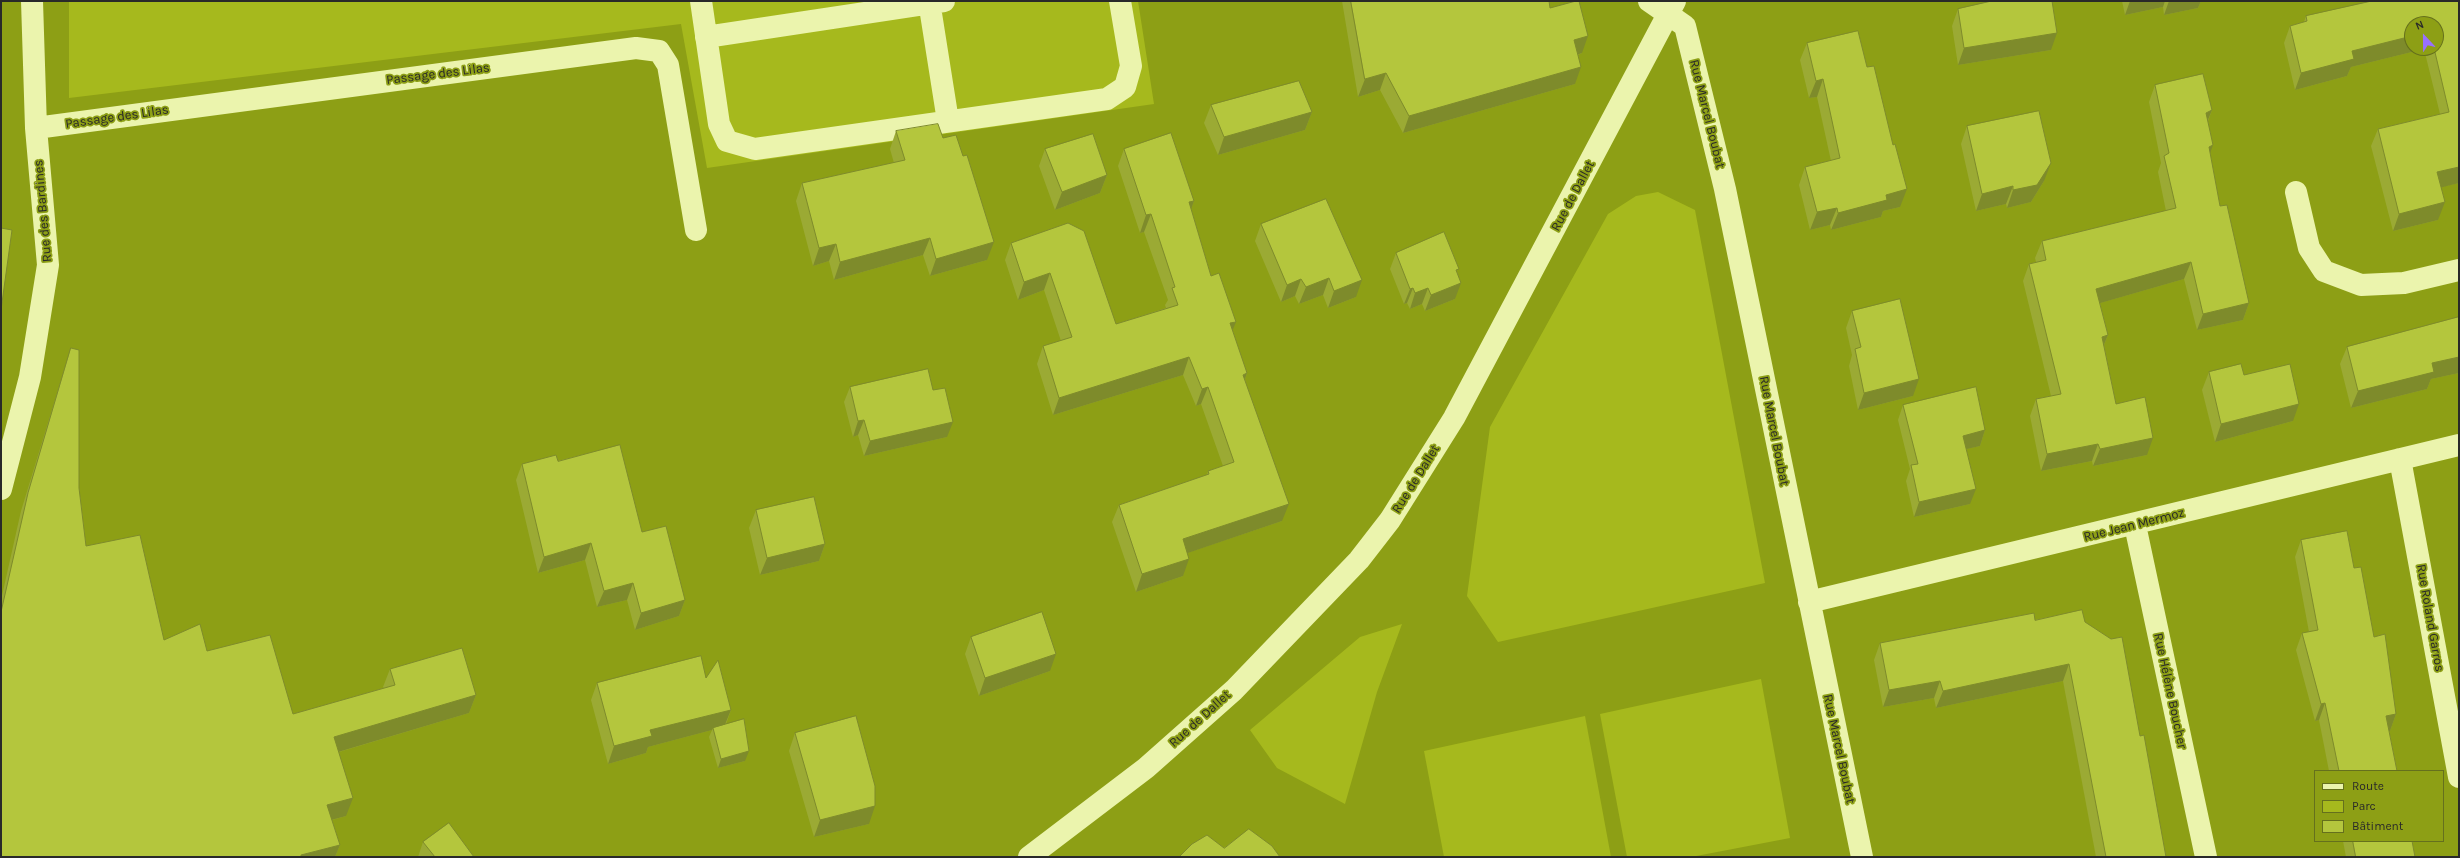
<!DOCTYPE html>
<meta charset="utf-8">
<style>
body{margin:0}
#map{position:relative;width:2460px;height:858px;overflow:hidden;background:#8d9f15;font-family:Karla,sans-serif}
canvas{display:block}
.frame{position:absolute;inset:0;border:2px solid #292929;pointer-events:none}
.legend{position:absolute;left:2314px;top:770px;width:130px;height:72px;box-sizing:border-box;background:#8d9f15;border:1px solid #65701d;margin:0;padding:5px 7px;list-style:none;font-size:12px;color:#292929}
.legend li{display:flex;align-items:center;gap:8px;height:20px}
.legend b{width:20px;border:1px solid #65701d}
.north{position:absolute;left:2404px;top:16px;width:40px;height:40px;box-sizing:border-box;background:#8d9f15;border:1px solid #65701d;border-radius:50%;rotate:338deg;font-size:11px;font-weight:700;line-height:16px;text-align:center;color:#292929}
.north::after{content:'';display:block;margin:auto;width:14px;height:18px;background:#9870ff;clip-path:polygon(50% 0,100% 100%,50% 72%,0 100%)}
</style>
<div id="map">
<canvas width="2460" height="858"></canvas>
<div class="frame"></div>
<ul class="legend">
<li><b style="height:5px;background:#ebf4ad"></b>Route</li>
<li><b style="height:11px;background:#a6b91d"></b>Parc</li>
<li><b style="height:11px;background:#b4c63d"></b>Bâtiment</li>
</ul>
<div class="north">N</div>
</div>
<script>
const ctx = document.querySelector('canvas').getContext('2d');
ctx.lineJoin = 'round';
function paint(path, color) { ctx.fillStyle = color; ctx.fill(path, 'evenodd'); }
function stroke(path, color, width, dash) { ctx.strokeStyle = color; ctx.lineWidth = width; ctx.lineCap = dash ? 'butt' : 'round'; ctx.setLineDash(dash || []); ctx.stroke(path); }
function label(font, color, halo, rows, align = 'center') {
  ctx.font = font + ' Karla,sans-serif'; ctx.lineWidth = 3.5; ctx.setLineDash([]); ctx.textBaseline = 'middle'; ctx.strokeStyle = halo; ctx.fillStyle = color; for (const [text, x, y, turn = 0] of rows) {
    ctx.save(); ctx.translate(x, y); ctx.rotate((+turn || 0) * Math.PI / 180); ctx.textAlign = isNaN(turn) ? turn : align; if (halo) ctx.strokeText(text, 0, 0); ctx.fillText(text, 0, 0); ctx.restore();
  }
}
paint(new Path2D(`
 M69,1h1069l16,103 -447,64 -26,-144 -612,74z
 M1658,192l37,18 70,373 -267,59 -31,-46 23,-169 118,-213 28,-18z
 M1402,624l-25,68 -32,112 -68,-36 -27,-38 110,-93z
 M1761,679l29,159 -99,19h-64l-27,-143z
 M1585,716l26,141h-167l-20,-106z`), '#a6b91d');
stroke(new Path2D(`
 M701,1l18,123 8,17 28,8 352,-50 18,-12 6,-21 -11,-65
 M929,1l19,120
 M1649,1l36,25 40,163 137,668
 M706,37l238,-36
 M36,128l600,-80 23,3 9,14 28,165
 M2296,192l13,56 15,23 37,14 43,-2 55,-13
 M2400,459l59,318
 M1,489l29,-112 18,-112 -12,-137 -4,-127
 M2135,525l71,332
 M1809,602l650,-157
 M1029,857l117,-89 88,-78 125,-130 31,-40 64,-102 221,-417`), '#ebf4ad', 22);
paint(new Path2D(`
 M1342,1h207l1,7 32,45 -4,2 -3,29 -172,49 -23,-43 -22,7z
 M2122,1h79l-3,7 -34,7 -1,-8 -38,8z
 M2459,1v182l-18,4 -3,33 -45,11 -22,-85 7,-17 62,-15 -16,-65 -73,18 -4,9 -52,14 -11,-47 6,-17 14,-4 2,-6zM2436,24v24h-24z
 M1958,9l93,41 -93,15 -6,-39z
 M1807,43l93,164 -17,4 -2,6 -50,13 -1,-5 -20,5 -11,-45 6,-18 26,-6 -14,-64 -8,1 -9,-38z
 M2155,85l57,25 -4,11 2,33 10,52 29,97 -6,17 -46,10 -13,-51 -84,24 8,32 -4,10 12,59 31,51 -54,11 -1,-5 -51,10 -11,-55 6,-17 15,-3 -28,-115 6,-17 7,-2 -1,-4 7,-17 124,-30 -8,-39 3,-9 -12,-61z
 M1211,105l101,7 -7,18 -87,25 -14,-32z
 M1967,126l77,55 -13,21 -24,6 -1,-4 -30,7 -15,-67z
 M896,131l91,129 -57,16 -7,-21 -89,25 -5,-19 -16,5 -17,-65 6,-18 92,-20 -4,-14z
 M1045,149l62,26 -7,18 -45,17 -16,-44z
 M1124,149l70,52 -3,8 20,67 21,54 15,43 -2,6 37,142 -95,32 -4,23 -47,16 -24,-70 7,-17 88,-30 1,-4 15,-5 -22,-62 -5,2 -13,-31 -130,40 -16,-51 6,-18 18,-5 -17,-51 -26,10 -13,-40 6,-17 105,81 50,-16 -1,-3 3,-5 -24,-68 -4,1 -22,-67z
 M1261,224l95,73 -28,11 -5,-13 -24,9 -4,-8 -14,6 -26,-61z
 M1396,253l62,20 -3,26 -30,12 -3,-7 -12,5 -3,-6 -3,1 -14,-35z
 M1852,311l61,85 -55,14 -9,-44 3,-11 -6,-27z
 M2459,317v56l-28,6 -4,10 -76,19 -11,-44 7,-17z
 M71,348l8,140 7,58 78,94 43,11 86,63 91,-26 -1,-1 7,-18 86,26 -7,18 -130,39 7,64 -14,4 8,25 -5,12h-334v-257l20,-89 44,-144z
 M2209,372l35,3 49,46 -78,21 -13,-52z
 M850,387l83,3 14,47 -83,19 -6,-21 -5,2 -9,-35z
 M1903,405l82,25 -5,16 -14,3 4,55 -56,13 -8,-36 4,-12 -12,-49z
 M558,461l84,71 43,68 -6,16 -44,14 -8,-30 -30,7 -12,-47 -47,13 -22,-93 6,-16z
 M756,510l69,34 -6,17 -59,14 -11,-47z
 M2301,540l53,28 42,146 -6,17h-1l8,40h-68l-10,-51 -4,1 -19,-71 6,-17 7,-1 -14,-75z
 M2035,620l50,2 55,114 26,121h-70l-33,-176 -127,27 -2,-10 -51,9 -9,-47 6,-17z
 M971,637l79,34 -71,25 -14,-42z
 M706,678l25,32 -5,14 19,37 -27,7 -9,-31 3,-7 -64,17 -2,6 -38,11 -17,-64 6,-17z
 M795,733l74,91 -55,13 -25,-86z
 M2343,841h69l3,16h-69z
 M423,842l51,15h-56z`), '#9baa34');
paint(new Path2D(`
 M2130,1h35l-2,6 -38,8z
 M2169,1h32l-3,7 -34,7z
 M2057,33l-6,17 -93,15 6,-17z
 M1588,36l-6,17 -14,5 6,-18z
 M2412,36v12h13l-1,1 -73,18 -4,9 -52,14 6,-17 51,-22z
 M1581,67l-6,17 -172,49 6,-17z
 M1386,73l-6,17 -22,7 7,-18z
 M1823,79l-6,18 -8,1 7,-17z
 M2212,110l-7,17 1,-14z
 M1312,112l-7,18 -87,25 6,-18z
 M2213,145l-6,17 2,-15z
 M2051,163l-7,18 -13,21 -24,6 6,-18z
 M2459,167v16l-28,7 6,-18z
 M1107,175l-7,18 -45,17 7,-18z
 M2013,186l-7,18 -30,7 6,-17z
 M1907,189l-7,18 -17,4 -2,6 -50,13 7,-17 48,-18z
 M1194,201l-6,17 1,-16z
 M2445,202l-7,18 -45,11 6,-17z
 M1837,208l-7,17 -20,5 7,-18z
 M1151,214l-7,18 -4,1 6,-18z
 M930,238l-7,17 -89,25 6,-18z
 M994,242l-7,18 -57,16 6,-17z
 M836,244l-7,17 -16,5 6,-18z
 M2191,262l-7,17 -94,27 6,-17z
 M1050,273l-6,17 -26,10 6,-18z
 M1329,278l-6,17 -24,9 7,-17z
 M1301,279l-6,17 -14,6 6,-17z
 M1362,280l-6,17 -28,11 6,-17z
 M1461,283l-6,16 -30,12 6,-16z
 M1413,288l-6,15 -3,1 6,-15z
 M1428,288l-6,16 -12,5 5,-16z
 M2249,303l-6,17 -46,10 6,-16z
 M1236,322l-7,17 1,-16z
 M2108,335l-7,17 1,-15z
 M1189,357l-6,18 -130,40 6,-17z
 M2459,357v16l-28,6 -4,10 -76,19 7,-17 74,-28z
 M1247,373l-6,18 2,-16z
 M1919,379l-6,17 -55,14 6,-17z
 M1208,387l-7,17 -5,2 6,-17z
 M2299,404l-6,17 -78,21 6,-18z
 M864,420l-6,15 -5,2 5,-16z
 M953,422l-6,15 -83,19 6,-15z
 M1985,430l-5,16 -22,5 5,-15z
 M2153,438l-6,17 -54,11 7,-17z
 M2098,444l-6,17 -51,10 6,-17z
 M1976,489l-6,15 -56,13 5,-15z
 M1289,504l-7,17 -106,36 7,-18z
 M591,543l-6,17 -47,13 6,-16z
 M825,544l-6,17 -59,14 7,-17z
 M1189,559l-6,17 -47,16 6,-18z
 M633,583l-6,17 -30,7 7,-16z
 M685,600l-6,16 -44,14 6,-17z
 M1056,654l-6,17 -71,25 6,-18z
 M2069,664l-6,17 -127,27 7,-17z
 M1940,681l-6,17 -51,9 6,-17z
 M476,695l-7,18 -141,42 6,-18z
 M2325,703l-6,17 -4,1 6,-17z
 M731,710l-7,17 -11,1 -1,2 -64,17 -2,6 -38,11 6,-18 36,-16z
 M2396,714l-6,17 -11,2 7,-17z
 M749,751l-4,10 -27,7 3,-9z
 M353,798l-7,18 -26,7 7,-18z
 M875,806l-6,18 -55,13 6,-17z
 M340,845l-5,12h-35l1,-2z`), '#7e8b2b');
const building = new Path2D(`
 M1351,1h198l1,7 26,-7h3l9,35 -14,4 7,27 -172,49 -23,-43 -21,6z
 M1992,1h60l5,32 -93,15 -6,-39z
 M2372,1h87v166l-22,5 8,30 -46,12 -21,-85 71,-17 -15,-64h2v-24h-24v12l-60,15 2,8 -53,14 -11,-47 17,-5 -1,-5z
 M1858,31l9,36 7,-1 19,79 2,-1 12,45 -21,6 1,5 -49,13 -1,-5 -20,4 -12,-45 35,-9 -17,-79 -7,2 -9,-38z
 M2203,74l9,36 -6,3 7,32 -4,2 11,59 7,-1 22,98 -46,11 -12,-52 -95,27 12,46 -6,2 14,67 29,-7 8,41 -53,11 -2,-5 -51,10 -11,-55 25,-5 -32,-130 17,-4 -4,-19 134,-33 -12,-52 5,-3 -14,-68z
 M1299,81l13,31 -88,25 -13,-32z
 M2039,111l12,52 -14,22 -24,5v-4l-31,8 -15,-68z
 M938,124l5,14 13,-3 7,21 4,-1 27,87 -58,17 -6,-21 -90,24 -4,-18 -17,4 -17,-65 103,-23 -9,-29z
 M1171,133l23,68 -5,1 22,74 8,-3 17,49 -6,1 17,50 -4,2 46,129 -106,35 6,20 -47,15 -23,-69 90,-31 -1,-3 26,-9 -26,-75 -6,2 -13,-32 -130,41 -16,-52 29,-9 -22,-64 -26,9 -13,-39 57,-20 16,8 32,93 62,-19 -6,-17 3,-1 -24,-73 -5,1 -22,-66z
 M1093,134l14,41 -45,17 -17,-43z
 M1326,199l36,81 -28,11 -5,-13 -23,9 -5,-8 -14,6 -26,-61z
 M1,228l11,2 -11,80z
 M1444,232l15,37 -3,1 5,13 -30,12 -3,-7 -13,5 -2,-5 -3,1 -14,-36z
 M1900,299l19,80 -55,14 -9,-44 6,-2 -9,-36z
 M2459,317v40l-27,6 2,9 -76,19 -11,-44z
 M71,348l8,2v138l7,58 54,-11 24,105 36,-16 7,27 63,-16 23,79 102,-29 -5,-16 72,-21 14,47 -142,42 19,61 -26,7 13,40 -39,10v2h-300v-245l27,-119z
 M2241,364l3,11 46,-11 9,40 -78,20 -12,-52z
 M928,369l5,21 12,-2 8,34 -83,19 -6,-21 -6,1 -8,-34z
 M1976,387l9,43 -22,6 13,53 -57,13 -8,-37 7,-1 -15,-59z
 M620,445l22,87 24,-6 19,74 -44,13 -8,-30 -29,8 -13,-48 -47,14 -22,-93 34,-9 2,6z
 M814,497l11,47 -58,14 -11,-48z
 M2347,531l7,37 7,-1 13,70 11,-3 11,80 -10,2 11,55h-58l-14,-68 -4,1 -19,-71 16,-3 -17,-90z
 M2082,610l3,12 26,17 11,-2 18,99 4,-1 22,122h-60l-37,-193 -126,27 -3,-10 -51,9 -9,-47 154,-30 1,7z
 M1042,612l14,42 -71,24 -14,-41z
 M701,656l5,22 12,-18 13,50 -81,20 2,6 -38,10 -17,-63z
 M856,716l19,70v20l-55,14 -25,-87z
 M744,719l5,32 -28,8 -8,-31z
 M449,823l25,34h-39l-12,-15z
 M1249,829l23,17 8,11h-101l13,-13 15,-9 17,13z
 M2353,841h59l3,16h-59z`);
paint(building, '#b4c63d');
stroke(building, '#7e8b2b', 1);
label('13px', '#292929', '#8d9f15', [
 ["Passage des Lilas",438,74,-7],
 ["Rue Marcel Boubat",1707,114,76],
 ["Passage des Lilas",117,117,-8],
 ["Rue de Dallet",1573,196,-62],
 ["Rue des Bardines",43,211,-95],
 ["Rue Marcel Boubat",1774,431,79],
 ["Rue de Dallet",1416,479,-58],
 ["Rue Jean Mermoz",2134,525,-14],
 ["Rue Roland Garros",2430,618,80],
 ["Rue Hélène Boucher",2170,691,78],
 ["Rue de Dallet",1200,719,-42],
 ["Rue Marcel Boubat",1839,749,78]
]);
</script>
